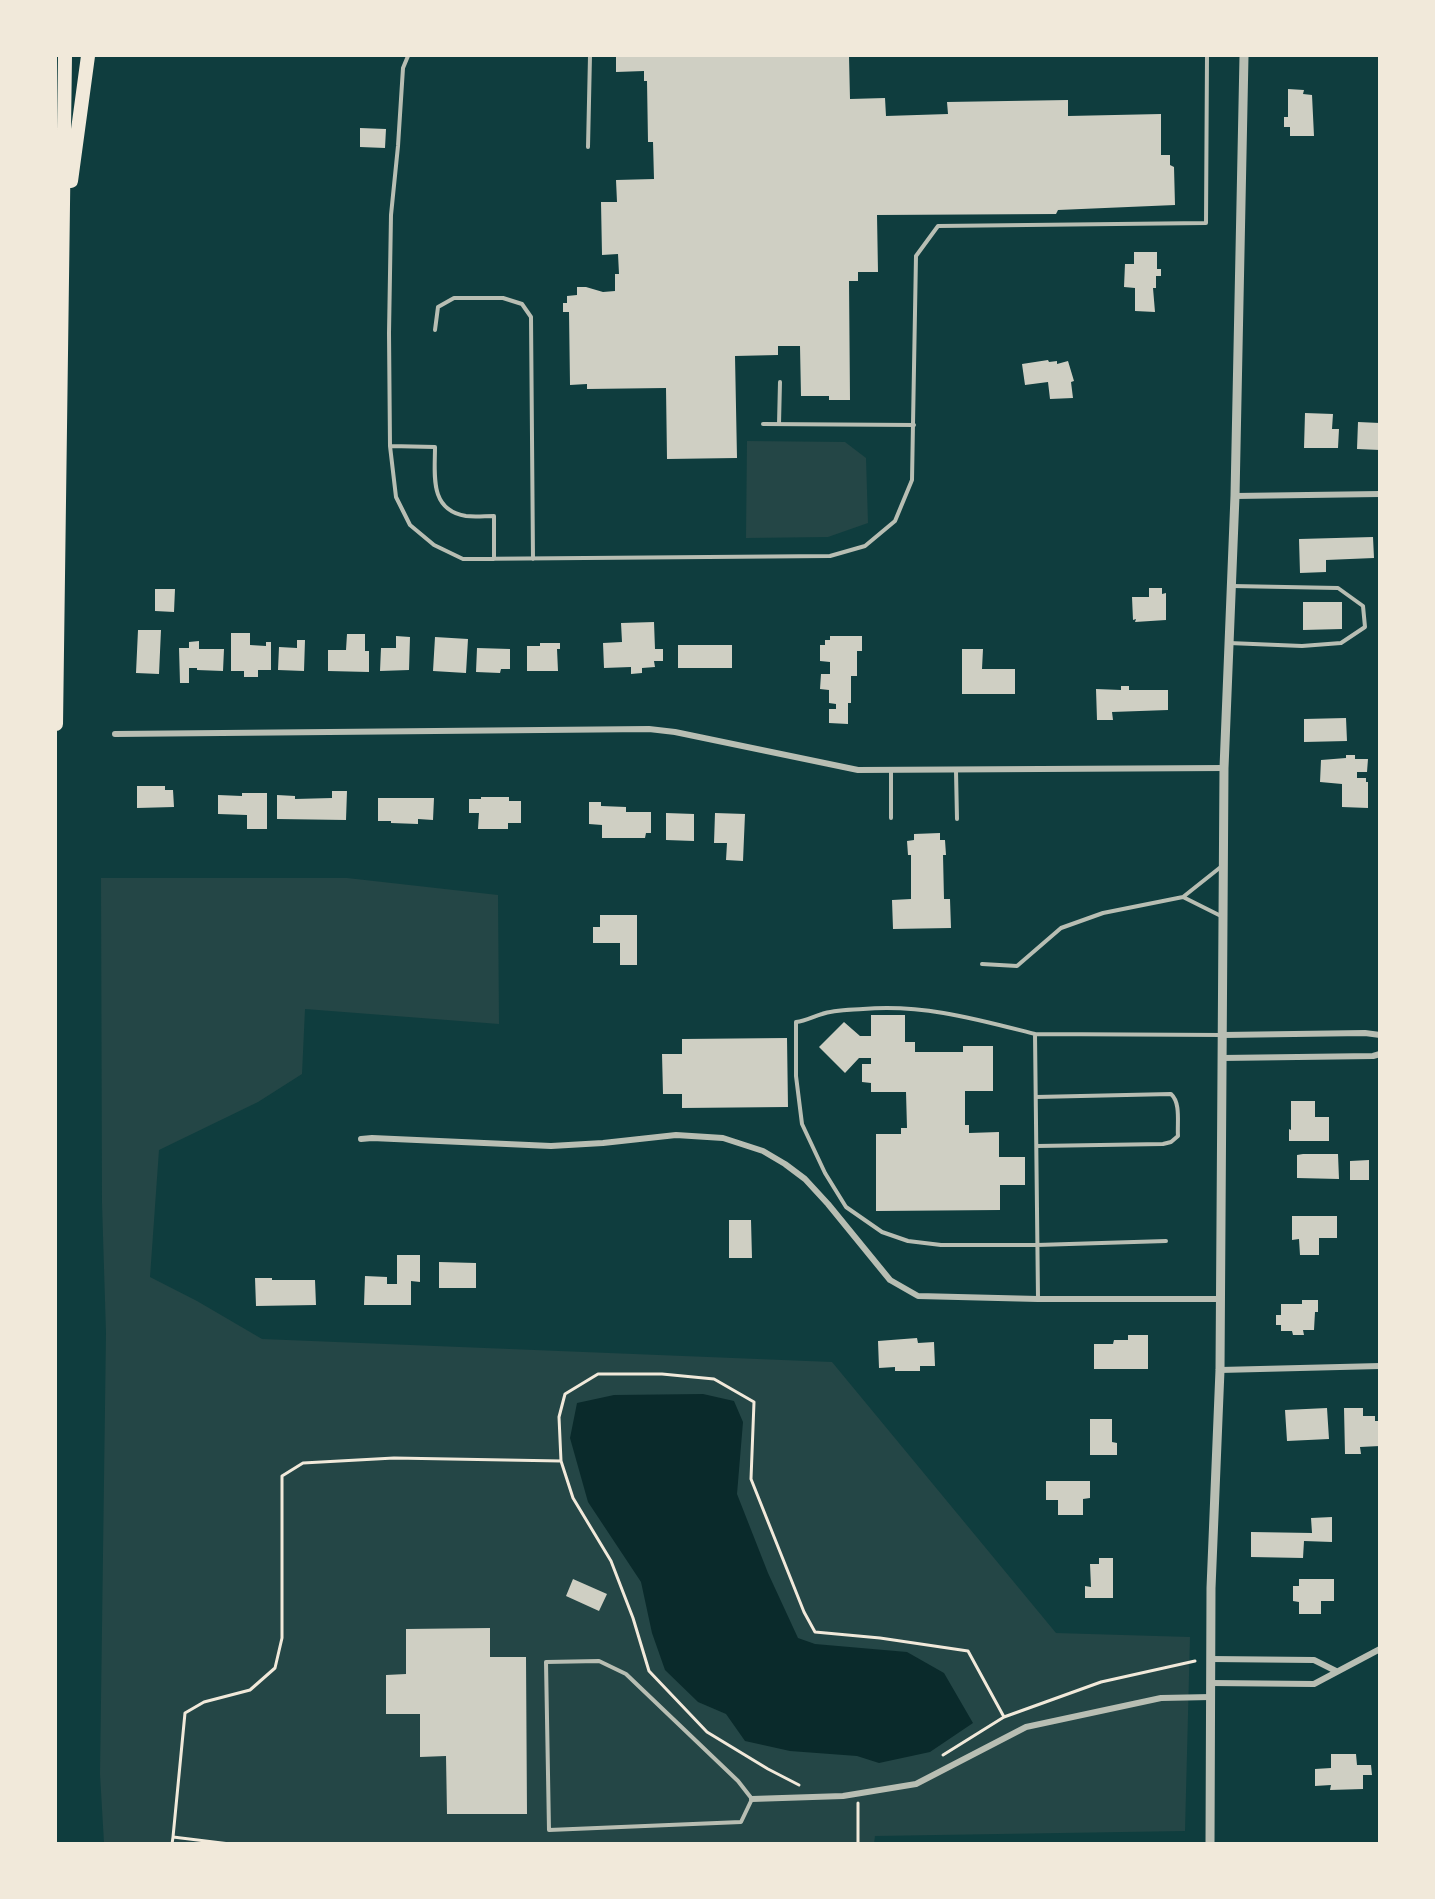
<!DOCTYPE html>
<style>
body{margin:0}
#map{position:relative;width:1435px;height:1899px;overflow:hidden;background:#0f3d3e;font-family:Inter,sans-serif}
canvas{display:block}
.frame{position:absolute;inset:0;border:57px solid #f1e9da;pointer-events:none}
</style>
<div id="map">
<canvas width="1435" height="1899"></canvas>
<div class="frame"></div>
</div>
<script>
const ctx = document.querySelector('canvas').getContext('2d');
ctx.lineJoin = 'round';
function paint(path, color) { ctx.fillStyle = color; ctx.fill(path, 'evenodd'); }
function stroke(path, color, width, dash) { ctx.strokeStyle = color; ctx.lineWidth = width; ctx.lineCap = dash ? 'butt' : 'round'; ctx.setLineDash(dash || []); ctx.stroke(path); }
paint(new Path2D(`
 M747,441l98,1 21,16 2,65 -40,14 -82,1z
 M101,878h246l151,17 1,129 -194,-15 -3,65 -44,28 -99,48 -9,127 47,24 65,38 570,23 224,271 134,4 -5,194 -310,5 -1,8 -770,-1 -4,-69 6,-441 -4,-130z`), '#244646');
paint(new Path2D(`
 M703,1394l31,7 9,21 -6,72 31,79 30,65 17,6 92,8 37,21 29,50 -43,29 -51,11 -22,-7 -67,-5 -45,-10 -19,-27 -28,-12 -33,-32 -13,-37 -11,-51 -53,-80 -18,-64 7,-35 37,-8z`), '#0a2a2b');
paint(new Path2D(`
 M616,56h233l1,43 35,-1 1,18 62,-2 -1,-12 121,-2v16l93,-2v41h9v10l4,2 1,38 -117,5 -2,4 -179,1 1,57h-20v9h-9l1,119h-21v-4h-28l-1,-50h-22v9l-43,1 2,102 -70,1 -1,-71 -79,1v-5l-17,1 -1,-73h-6v-9h4v-7l10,-1v-8h9l17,5 12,-1v-17h4l-1,-20 -16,1 -1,-53h16l-1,-22 38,-1 -1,-37h-5l-1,-61h-3v-10l-28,1z
 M1288,89l16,1 -1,4 9,1 2,41h-24v-9h-6v-10h4z
 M360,128l26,1 -1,19 -25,-1z
 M1134,252h23v17h4v7h-5v12h-3l2,24 -20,-1v-23l-11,-1 1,-23h9z
 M1048,360l1,2 8,-1v3l11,-3 6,20 -3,1 2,16 -23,1 -2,-17 -23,3 -3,-21z
 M1305,413l28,1 -1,15h7l-1,19h-34z
 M1358,422l22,1v27l-23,-1z
 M1373,537l1,21 -48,2v12l-26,1 -1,-34z
 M1149,588h13v6l4,-1v27l-31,2 1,-3 -3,1 -1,-23h17z
 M155,589h20l-1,23 -19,-1z
 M1303,602h39v27l-39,1z
 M654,622l1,27h8v12h-9l1,6 -13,1v5l-11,1v-7l-27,1 -1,-25 19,-1 -1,-19z
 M138,630h23l-2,44 -23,-1z
 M231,633h19v12l16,1v-4h5v28h-13v7h-14v-6h-13z
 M347,634h18v17h4v21l-41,-1v-21h18z
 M396,636l14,1 -1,33 -29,1 1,-23h15z
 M830,636h32v15h-5v25h-6v27h-3v21l-19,-1v-14h7v-5l-7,-1v-13l-9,-1 1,-15h9v-12l-10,-1v-16h5v-5h5z
 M435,637l33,2 -2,34 -33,-2z
 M297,640h8l-1,31 -26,-1 1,-23 18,1z
 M199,641v8h25l-1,22 -26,-1v-2h-8v15h-9l-1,-35h10v-6z
 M540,643h20v6h-3l1,22h-31v-25h13z
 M678,645h54v23h-54z
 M477,648l33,1v20h-9l-1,4 -24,-1z
 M962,649h21l-1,20h33v25h-53z
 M1121,686h8v4h39v20l-56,2 1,8h-16l-1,-31 25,1z
 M1346,718l1,23 -43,1v-23z
 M1346,755h9v4h13l-1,13h-10v6h9v4h2v26l-26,-1v-23l-22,-2 1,-22 25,-2z
 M137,786h28v4h8l1,17 -37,1z
 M332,791h15l-1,29 -69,-1v-24l18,1v3l37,-1z
 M242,793h25v36h-20v-14l-29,-1v-19l24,1z
 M481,797h28v4h12v22h-13v6h-30l1,-16h-10v-14h12z
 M378,798h56l-1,22 -15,-1v5l-27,-1v-2h-13z
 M589,802h12v4l25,1v5h25v21h-5l-1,5h-43v-13l-13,-1z
 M666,813l28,1v27l-28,-1z
 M715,813l30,1 -2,47 -17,-1 1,-17h-13z
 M940,833v7h5l1,15h-3l1,44h6l1,29 -58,1 -1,-29 19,-1v-44h-3l-1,-14 7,-1v-6z
 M600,915h37v50h-17v-22h-27v-16h7z
 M871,1015h34v27h10v10h48v-6h30v45h-28v34h4v8l30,-1v25h26v28h-25v25l-124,1v-77h25v-6h6l-1,-36h-35v-9l-9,-1v-18h9v-6h-12l-14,15 -26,-26 25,-25 16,14h11z
 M787,1038l1,69 -106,1v-14h-19l-1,-40h20v-15z
 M1291,1101h24v16h14v24h-40v-12l2,1z
 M1303,1154h35l1,25 -42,-1v-23z
 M1369,1160v20h-19v-19z
 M1292,1216h45v22h-18v17h-19l-1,-16 -7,1z
 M729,1220h22l1,38h-23z
 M397,1255h23v27l-9,-1v24h-47l1,-29 22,1v7h10z
 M439,1262l37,1v25h-37z
 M255,1278h17v2h43l1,25 -60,1z
 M1302,1300h16v12h-3l-1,18h-11l1,5h-11l-1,-4h-11v-6h-5v-10h5v-11h21z
 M1128,1335h20v34h-54v-25h19l1,-4h14z
 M917,1338l1,5 16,-1 1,24h-15v5h-25v-4l-16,1 -1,-27z
 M1327,1408l2,31 -42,2 -2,-31z
 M1344,1408h19v8h12v5h5v25l-20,1 1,7h-16z
 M1090,1419h22v23l5,1v12h-27z
 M1046,1481h44v17l-7,1v16h-25v-15h-12z
 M1332,1517v25l-28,-1 -1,17 -52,-1v-25l61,1 -1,-15z
 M1099,1558h14v40h-28v-12l6,1 -1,-23h9z
 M573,1579l34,15 -8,17 -33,-15z
 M1299,1579h35v22h-13v13h-22v-12l-6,-1v-15h6z
 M490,1628v29h36l1,157h-80l-1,-58 -26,1v-43h-34v-39l20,-1v-45z
 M1331,1754h25l1,11h14l1,10h-9v14l-33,1 1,-5 -16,1v-17l16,-1z`), '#cfcfc3');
stroke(new Path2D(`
 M561,1461l12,37 38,63 22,57 16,53 58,61 61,37 31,16
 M1004,1717l97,-35 94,-21
 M858,1803v41
 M173,1837l12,-124 19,-11 46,-12 25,-22 7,-30v-162l21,-13 91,-5 167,3 -2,-44 6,-23 33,-20h64l52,5 40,23 -3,77 53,133 11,20 65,6 88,13 36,66 -61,38
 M172,1844l1,-7 57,7`), '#f1e9da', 3);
stroke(new Path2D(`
 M408,56l-5,12 -5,78 -7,69 -2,118 1,113 6,51 14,28 24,20 29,14 367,-3 35,-10 30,-25 17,-41 4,-224 22,-30 268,-3 1,-167
 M588,147l2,-91
 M435,330l3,-23 16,-9h49l19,6 9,13 2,242
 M763,424l151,1
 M779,424l1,-42
 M390,446l45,1c0,28 -6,63 31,69 9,1 19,0 28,0v43
 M1229,643l73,3 39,-3 24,-16 -2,-21 -25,-18 -106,-2
 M891,771v47
 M956,771l1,48
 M1183,897l40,20
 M982,964l35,2 44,-38 42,-15 80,-16 39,-31
 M1035,1034c-59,-15 -111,-30 -172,-25 -13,1 -30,1 -41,5 -10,3 -16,7 -26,8v54l6,48 23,49 21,34 36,25 26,9 33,4h96l129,-4
 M1036,1097l135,-3c10,9 6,29 7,42l-7,6 -8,2 -126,2
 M1038,1298l-3,-264 187,1
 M599,1661l27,13 112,107 14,18 -11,23 -192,8 -3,-168z`), '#b8beb3', 4);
stroke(new Path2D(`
 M1235,496l145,-2
 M115,734l534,-5 26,3 183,38 366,-2
 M1223,1035l142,-2 15,2
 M1222,1058l151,-2 7,-2
 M361,1139l11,-1 179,8 52,-3 73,-8 47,3 40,13 22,13 20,15 23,25 62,76 28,16 120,3h182
 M1220,1370l160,-4
 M1211,1659l103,1 22,11
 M1211,1683l103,1 66,-35
 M752,1799l91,-3 73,-12 110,-57 135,-29 50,-1`), '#b8beb3', 6);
stroke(new Path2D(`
 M1210,1844l1,-256 9,-218 4,-602 11,-272 9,-440`), '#b8beb3', 9);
stroke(new Path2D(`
 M71,181l17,-125
 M56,724l9,-668`), '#f1e9da', 14);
</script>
